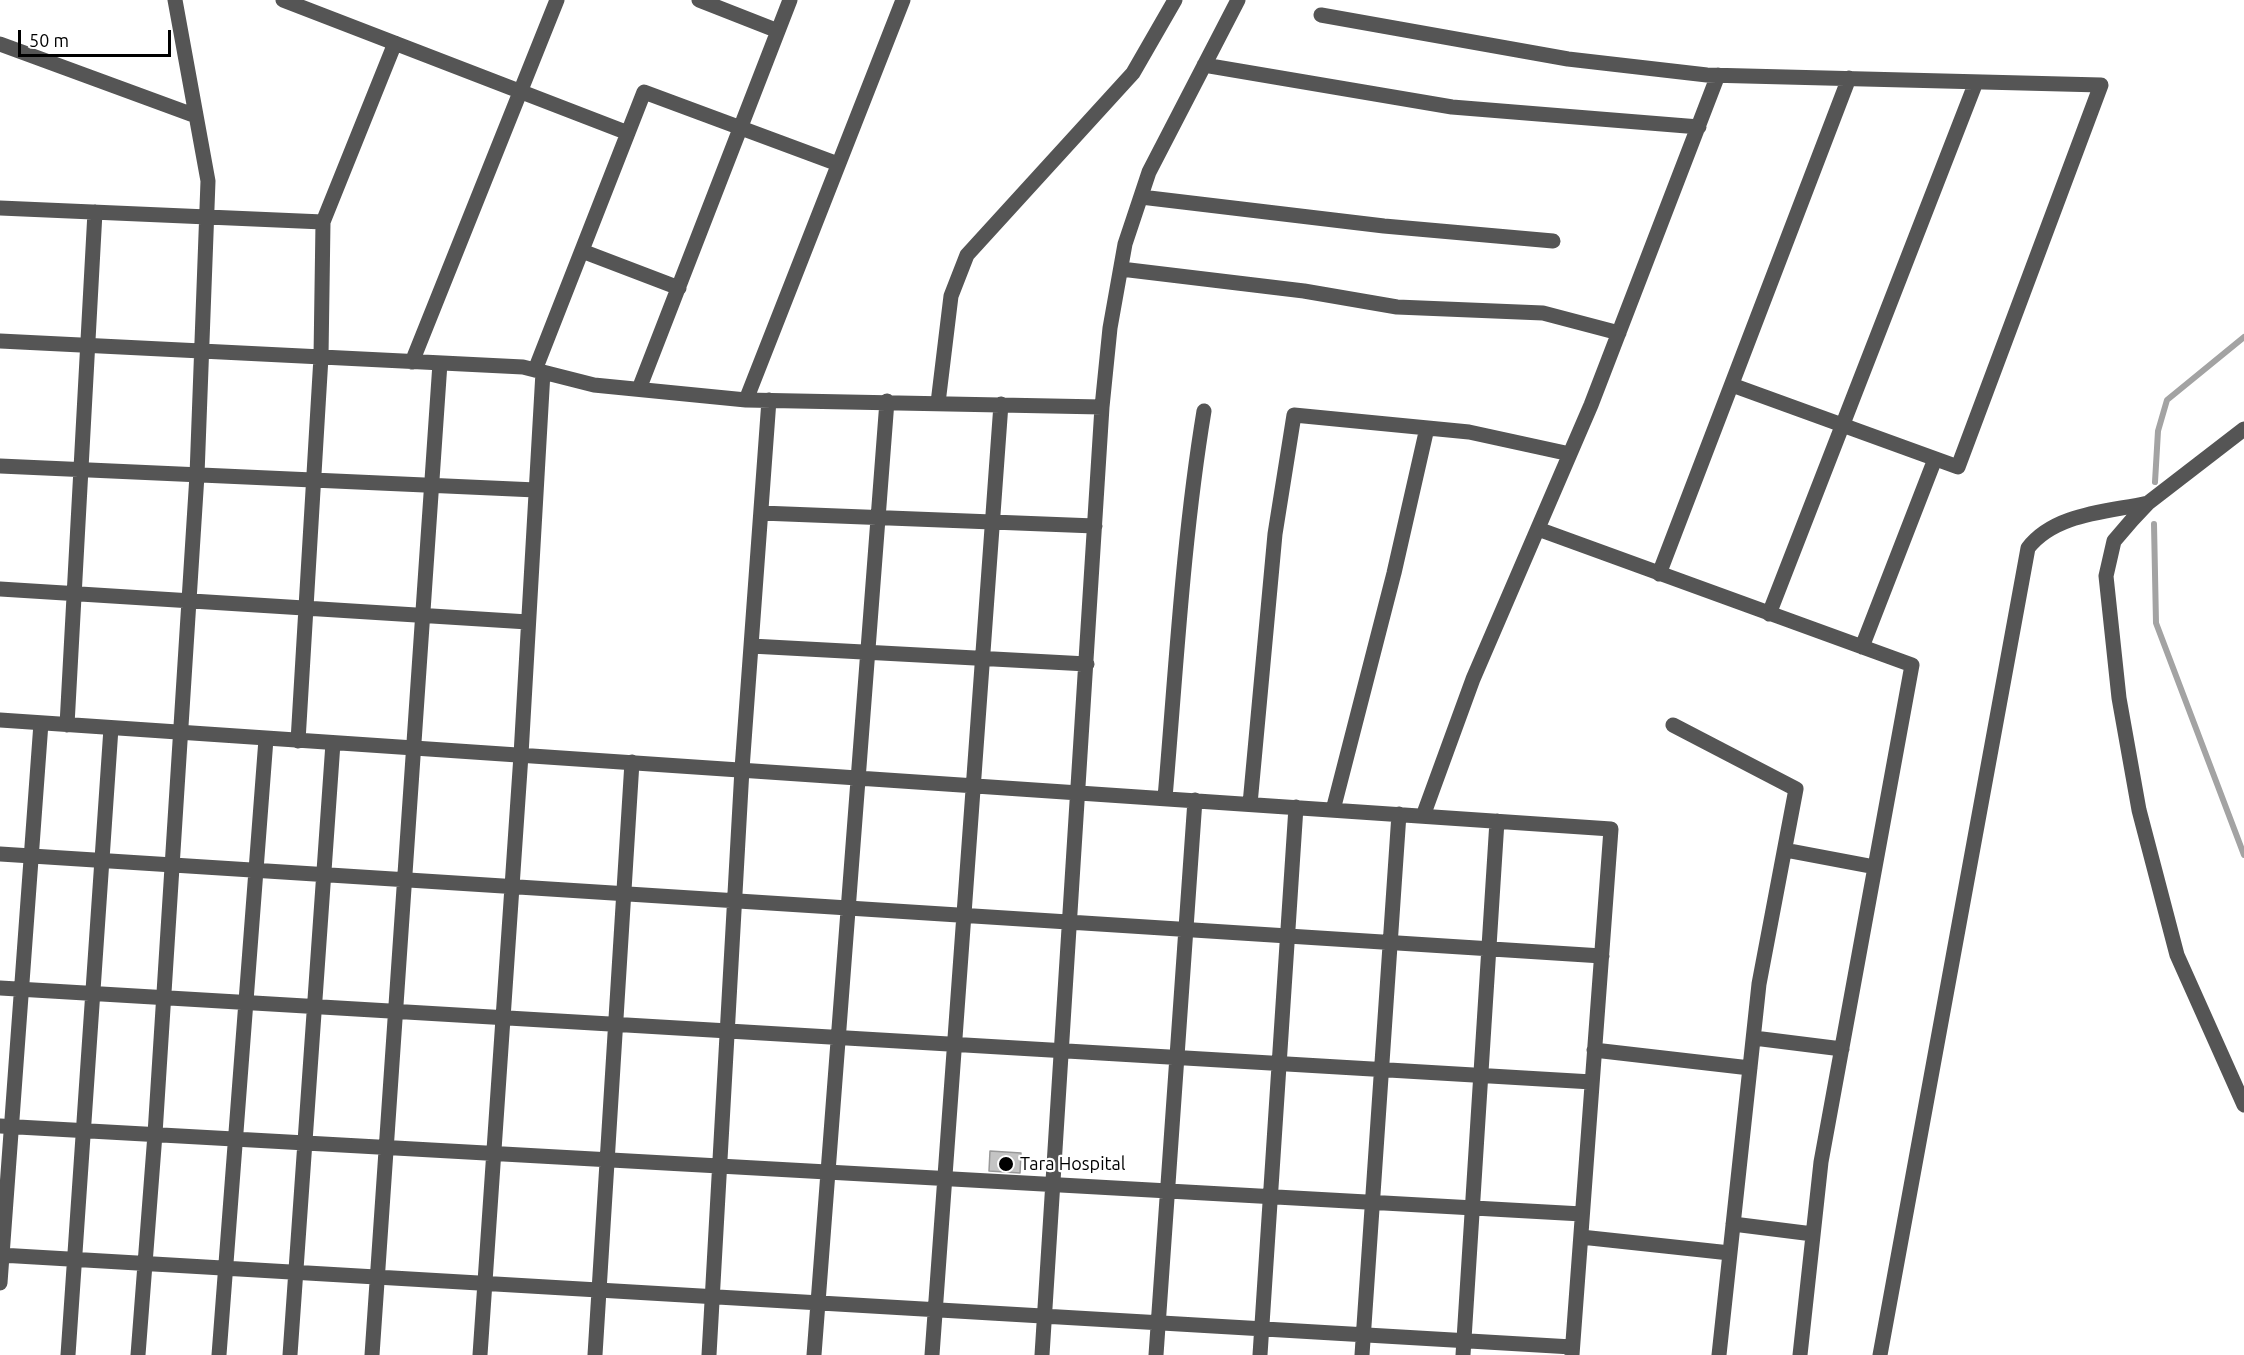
<!DOCTYPE html>
<style>
body{margin:0}
#map{position:relative;width:2244px;height:1355px;overflow:hidden;background:#fff;font-family:Ubuntu,sans-serif}
canvas{display:block}
.scale{position:absolute;left:18px;top:30px;width:153px;height:27px;box-sizing:border-box;border:3px solid #000;border-top:0;padding-left:8px;font-size:18px;line-height:21px;white-space:nowrap;color:#000;-webkit-text-stroke:4px #fff;paint-order:stroke}
</style>
<div id="map">
<canvas width="2244" height="1355"></canvas>
<div class="scale">50 m</div>
</div>
<script>
const ctx = document.querySelector('canvas').getContext('2d');
ctx.lineJoin = 'round';
function stroke(path, color, width, dash) { ctx.strokeStyle = color; ctx.lineWidth = width; ctx.lineCap = dash ? 'butt' : 'round'; ctx.setLineDash(dash || []); ctx.stroke(path); }
function paint(path, color) { ctx.fillStyle = color; ctx.fill(path, 'evenodd'); }
function label(font, color, halo, rows, align = 'center') {
  ctx.font = font + ' Ubuntu,sans-serif'; ctx.lineWidth = 4.5; ctx.setLineDash([]); ctx.textBaseline = 'middle'; ctx.strokeStyle = halo; ctx.fillStyle = color; for (const [text, x, y, turn = 0] of rows) {
    ctx.save(); ctx.translate(x, y); ctx.rotate((+turn || 0) * Math.PI / 180); ctx.textAlign = isNaN(turn) ? turn : align; if (halo) ctx.strokeText(text, 0, 0); ctx.fillText(text, 0, 0); ctx.restore();
  }
}
stroke(new Path2D(`
 M2155,482l3,-51 9,-31 77,-63
 M2154,524l2,99 88,232`), '#a3a3a3', 6);
const building = new Path2D(`
 M990,1151l31,2 -1,20 -31,-2z`);
paint(building, '#c4c4c4');
stroke(building, '#999', 1.5);
stroke(new Path2D(`
 M283,0l345,133
 M699,0l79,31
 M1321,15l247,44 139,16 394,10 -143,382 -226,-82
 M0,44l196,72
 M1204,65l248,42 247,20
 M1141,197l243,29 169,15
 M0,208l323,14 72,-179
 M582,251l97,37
 M1121,269l183,22 93,16 146,6 76,20
 M0,341l523,26 71,18 152,15 356,7
 M412,362l145,-362
 M535,370l109,-278 194,72
 M639,389l151,-389
 M746,400l157,-400
 M938,403l13,-107 16,-41 166,-182 42,-73
 M2244,429l-96,74 -16,17 -18,21 -8,35 13,122 20,112 38,145 67,150
 M0,466l536,24
 M761,513l334,13
 M1538,529l374,136 -91,497 -21,193
 M1659,574l190,-496
 M0,589l528,33
 M1769,614l207,-532
 M751,646l336,18
 M1862,647l73,-188
 M0,720l1611,109 -39,526
 M67,725l28,-513
 M1673,725l123,64 -37,195 -40,371
 M298,741l23,-384 2,-135
 M1165,798c11,-129 18,-260 39,-387
 M1250,804l25,-270 19,-119 175,17 101,22
 M1333,810l61,-237 33,-145
 M1423,816l50,-137 118,-274 127,-330
 M1785,850l90,17
 M0,854l1602,102
 M0,988l1592,94
 M1754,1038l88,11
 M1594,1050l156,18
 M0,1126l1582,88
 M1733,1224l80,10
 M1581,1237l149,16
 M0,1255l1572,92
 M0,1283l41,-560
 M68,1355l43,-627
 M138,1355l17,-221 42,-659 11,-294 -33,-181
 M219,1355l47,-616
 M290,1355l43,-612
 M372,1355l68,-992
 M480,1355l41,-600 22,-383
 M595,1355l37,-593
 M709,1355l33,-586 27,-369
 M814,1355l73,-954
 M932,1355l69,-951
 M1042,1355l60,-948 8,-79 15,-84 24,-72 89,-172
 M1156,1355l39,-555
 M1260,1355l36,-548
 M1362,1355l37,-541
 M1463,1355l34,-534
 M1880,1355l148,-807c27,-35 80,-36 120,-45`), '#555', 15);
for (const [x, y, r, color] of [
 [1006,1164,8,"#000"]
]) { const dot = new Path2D(); dot.arc(x, y, r, 0, 2 * Math.PI); ctx.fillStyle = color; ctx.fill(dot); stroke(dot, '#fff', 2); }
label('18px', '#000', '#fff', [
 ["Tara Hospital",1020,1164]
], 'left');
</script>
